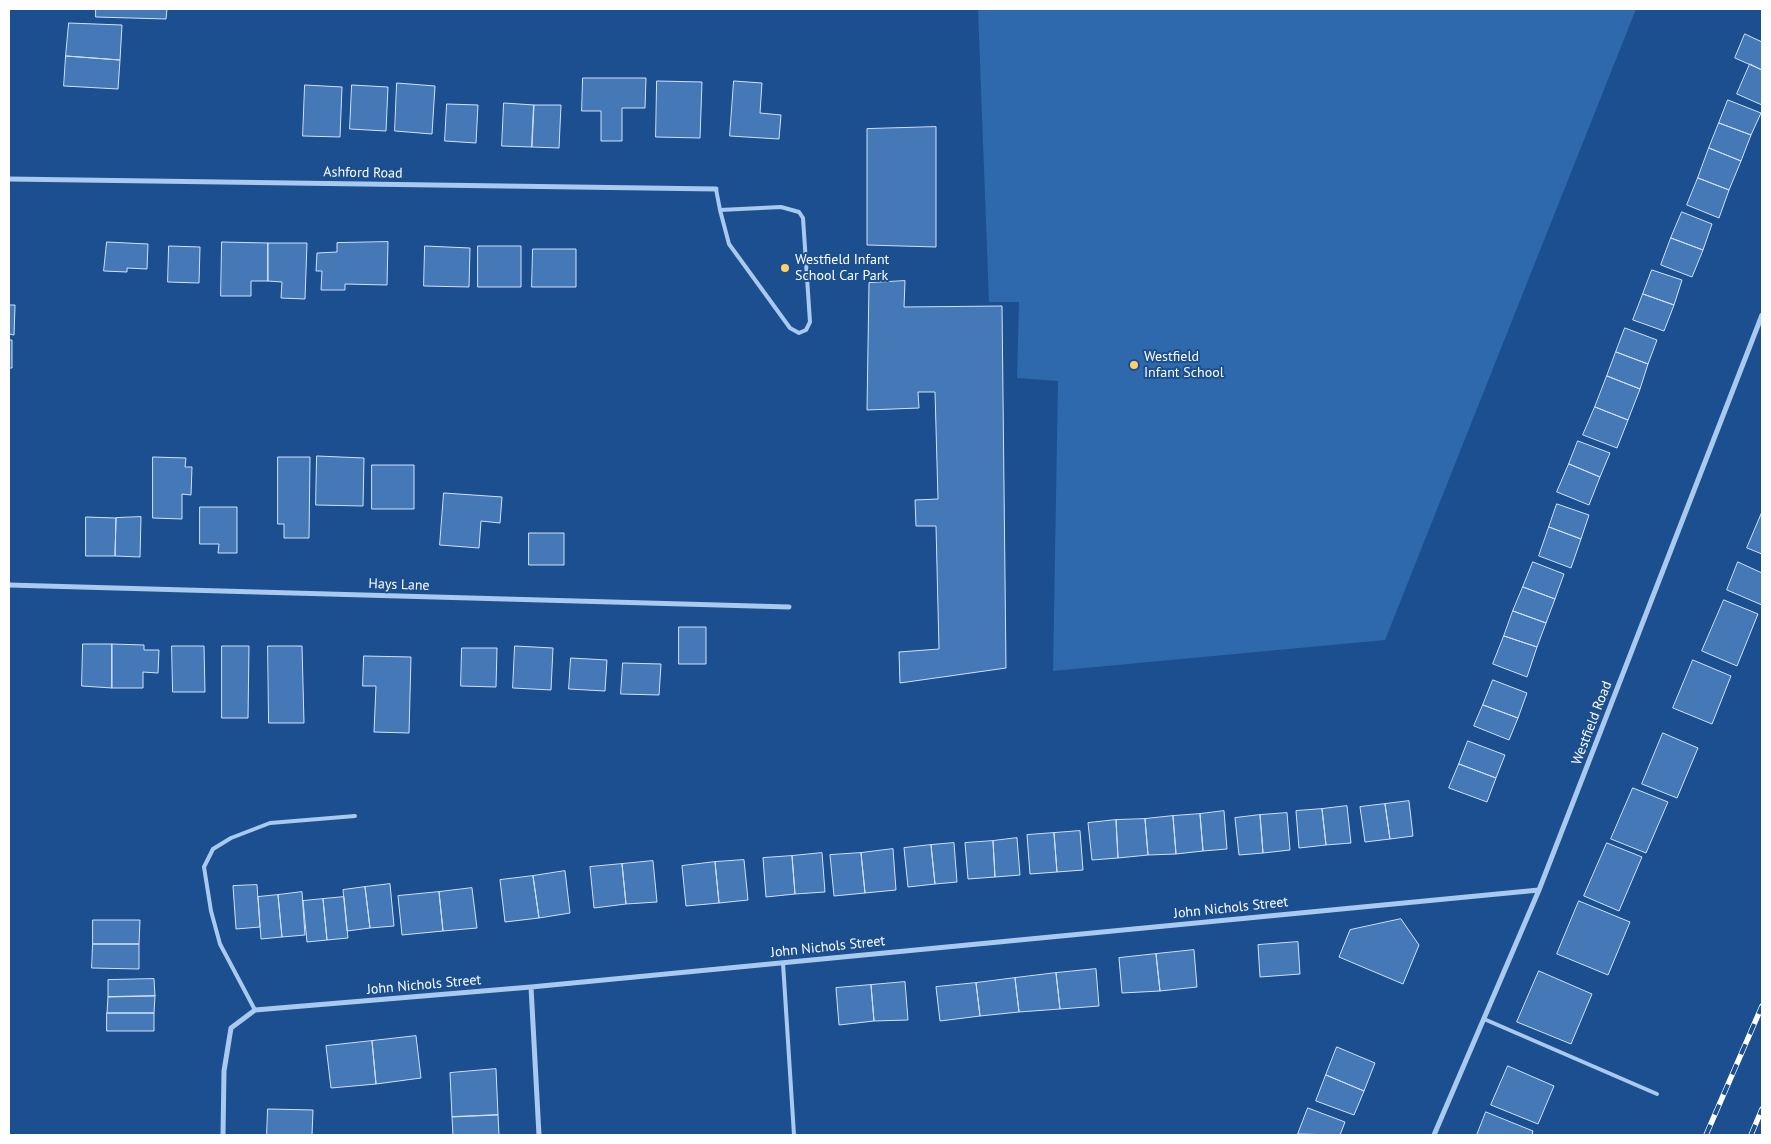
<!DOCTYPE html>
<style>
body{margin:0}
#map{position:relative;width:1771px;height:1144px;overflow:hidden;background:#1b4f8f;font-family:"PT Sans",sans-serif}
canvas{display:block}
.frame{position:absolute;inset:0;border:10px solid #fff;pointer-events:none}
</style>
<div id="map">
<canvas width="1771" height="1144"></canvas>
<div class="frame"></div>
</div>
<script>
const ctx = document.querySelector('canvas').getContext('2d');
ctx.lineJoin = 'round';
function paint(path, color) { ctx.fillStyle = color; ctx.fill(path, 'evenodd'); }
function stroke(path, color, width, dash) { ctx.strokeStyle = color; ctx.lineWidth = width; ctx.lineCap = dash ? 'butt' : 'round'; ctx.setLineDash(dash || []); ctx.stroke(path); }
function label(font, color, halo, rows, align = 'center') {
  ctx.font = font + ' "PT Sans",sans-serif'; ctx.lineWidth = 4; ctx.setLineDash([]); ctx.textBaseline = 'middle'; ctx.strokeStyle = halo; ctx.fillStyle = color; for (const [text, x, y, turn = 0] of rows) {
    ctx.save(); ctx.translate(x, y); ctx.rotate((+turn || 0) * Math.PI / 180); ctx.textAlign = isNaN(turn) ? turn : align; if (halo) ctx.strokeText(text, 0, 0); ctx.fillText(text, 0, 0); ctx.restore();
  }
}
paint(new Path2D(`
 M978,9h658l-251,631 -332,31 5,-290 -41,-3 2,-76h-30z`), '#2e69ad');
const building = new Path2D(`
 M96,9h71l-1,10 -70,-2z
 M69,23l53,2 -2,35 -54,-4z
 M1745,34l17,8v28l-27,-12z
 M66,56l54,4 -2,29 -54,-3z
 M1750,64l12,6v35l-25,-11z
 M583,78h63l-1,30h-23v33h-21v-30h-19z
 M657,81l45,1 -2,56 -44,-1z
 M734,81l28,2 -2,30 21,2 -2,24 -49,-3z
 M397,83l38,3 -3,48 -37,-3z
 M305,85l37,2 -2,50 -37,-1z
 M352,85l36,2 -2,44 -36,-2z
 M1728,100l33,13 -10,22 -32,-12z
 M504,103l30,2 -2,42 -30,-1z
 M447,104l31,1 -2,38 -31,-2z
 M534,105h27l-2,43 -27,-1z
 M1719,123l32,12 -10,26 -32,-13z
 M936,127v120l-69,-2v-116z
 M1709,148l32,13 -12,29 -31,-12z
 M1698,178l31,12 -10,28 -32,-13z
 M1682,212l30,12 -9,26 -32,-12z
 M1671,238l32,12 -11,27 -31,-12z
 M107,242l41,2 -1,25 -20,-1v4l-23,-1z
 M222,242l46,1v38h-17v15h-30z
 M388,242l-1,43 -42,-1v6h-24l1,-19h-6l1,-18 20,-1v-9z
 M268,243h39l-2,56 -24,-1 1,-16 -14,-1z
 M169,246l31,1 -1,36 -31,-1z
 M425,246l45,2 -1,39 -45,-1z
 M478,246h43v41h-43z
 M533,249h43v38h-44z
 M1652,270l30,10 -8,25 -31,-11z
 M905,281l-1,26 98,-1 4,362 -106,15 -1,-31 40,-3 -3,-123h-20l-1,-26 23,-1 -3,-107h-17l1,16 -52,2 2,-127z
 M1643,294l31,11 -10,26 -31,-11z
 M9,305h6l-1,30 -5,-1z
 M1625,328l32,12 -9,24 -32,-12z
 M9,340h3v28h-3z
 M1616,352l32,12 -8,25 -33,-13z
 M1607,376l33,13 -12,31 -33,-13z
 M1595,407l33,13 -11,28 -34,-13z
 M1578,441l32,12 -10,24 -31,-13z
 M317,456l47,2 -1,48 -47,-1z
 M153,457l33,1 -1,9h7l-1,28 -9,-1v25l-29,-1z
 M278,457h32l-1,81h-25v-14h-6z
 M1569,464l31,13 -11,28 -32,-13z
 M372,465h42v44h-42z
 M444,493l58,4 -2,26 -19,-2 -2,27 -39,-3z
 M1557,504l32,11 -8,24 -32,-12z
 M200,507h37v46h-19l1,-9h-19z
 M1762,512v42l-15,-6z
 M86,517l30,1 -1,38h-29z
 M141,517l-1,40 -25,-1 1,-38z
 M1549,527l32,12 -10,29 -32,-12z
 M529,533h35v32h-35z
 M1533,562l31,12 -9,25 -32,-12z
 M1738,562l24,11v32l-35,-15z
 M1523,587l32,12 -9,24 -33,-12z
 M1724,600l34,14 -21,52 -35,-15z
 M1513,611l33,12 -9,24 -33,-11z
 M679,627h27v37h-27z
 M1504,636l33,11 -10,30 -34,-13z
 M83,644h29v44l-30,-2z
 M112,644l32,1v5h15l-1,23 -15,-1v16h-31z
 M172,646h32l1,46h-32z
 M222,646h27l-1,72h-26z
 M268,646h34l2,77h-35z
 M515,646l38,2 -2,42 -38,-2z
 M462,648h35l-1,39 -35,-1z
 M364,656l47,1 -2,76 -35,-1 2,-46h-13z
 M571,658l36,2 -2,31 -36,-2z
 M1693,660l38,16 -19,48 -39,-16z
 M623,663l38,1 -2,31 -38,-1z
 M1493,680l34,13 -9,25 -35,-13z
 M1483,705l35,13 -9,22 -35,-14z
 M1663,733l35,15 -21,50 -35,-14z
 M1468,741l37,14 -9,23 -37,-14z
 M1459,764l37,14 -9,24 -38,-14z
 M1633,788l35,14 -22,51 -35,-14z
 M1409,801l4,35 -23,3 -5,-35z
 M1385,804l5,35 -25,3 -5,-35z
 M1347,806l4,37 -25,2 -4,-36z
 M1322,809l4,36 -27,3 -3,-37z
 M1224,811l3,38 -24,2 -3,-37z
 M1287,813l3,37 -27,3 -3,-38z
 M1200,814l3,37 -27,3 -3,-38z
 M1260,815l3,38 -24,2 -4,-37z
 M1173,816l3,38 -28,1 -3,-36z
 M1145,819l3,36 -30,3 -2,-38z
 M1116,820l2,38 -26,2 -4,-37z
 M1080,831l3,39 -26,2 -3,-39z
 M1054,833l3,39 -27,2 -3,-39z
 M1017,838l3,37 -25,2 -2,-36z
 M993,841l2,36 -27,2 -3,-36z
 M954,843l3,39 -22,2 -4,-39z
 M1607,843l35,14 -23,54 -35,-15z
 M931,845l4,39 -27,3 -4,-39z
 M893,849l3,41 -31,3 -4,-40z
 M822,853l3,39 -30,2 -3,-38z
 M861,853l4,40 -31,3 -4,-41z
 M792,856l3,38 -29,3 -3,-39z
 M744,860l4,40 -29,3 -4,-41z
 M653,861l4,41 -31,2 -4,-40z
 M715,862l4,41 -33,3 -4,-40z
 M622,864l4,40 -32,4 -4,-41z
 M565,871l5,42 -31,5 -6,-42z
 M533,876l6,42 -34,4 -5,-42z
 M390,884l4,42 -24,2 -5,-41z
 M257,885l3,42 -24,2 -3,-43z
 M365,887l5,41 -23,3 -4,-41z
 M472,888l5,40 -34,3 -4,-39z
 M302,892l3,43 -23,2 -4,-42z
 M439,892l4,39 -41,4 -4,-39z
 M278,895l4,42 -21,2 -3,-42z
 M344,897l4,41 -21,2 -4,-41z
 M323,899l4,41 -20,2 -4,-41z
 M1579,901l51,21 -22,53 -51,-21z
 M1401,919l18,26 -16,39 -64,-27 11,-27z
 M93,920h47l-1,24h-46z
 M1298,942l2,32 -40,3 -2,-32z
 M93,944h46v25l-47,-1z
 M1194,950l3,37 -37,4 -4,-37z
 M1156,954l4,37 -38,2 -3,-35z
 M1096,969l3,37 -39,3 -4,-36z
 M1539,971l53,23 -21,50 -54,-22z
 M1056,973l4,36 -41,3 -4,-34z
 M1015,978l4,34 -39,4 -4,-33z
 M154,979l1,17 -47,1v-17z
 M905,982l3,38 -34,1 -3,-36z
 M976,983l4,33 -40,5 -4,-34z
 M871,985l3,36 -35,4 -3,-37z
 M155,996l-1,17h-47l1,-16z
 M107,1013h47v18h-47z
 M416,1036l5,42 -45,6 -4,-43z
 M372,1041l4,43 -45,4 -5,-42z
 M1337,1047l38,16 -11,28 -38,-16z
 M1508,1066l46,20 -16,38 -47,-19z
 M496,1069l2,46 -46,2 -2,-44z
 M1326,1075l38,16 -10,24 -38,-14z
 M1308,1108l37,14 -5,13 -42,-1z
 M268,1109l45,1 -1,25h-45z
 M1486,1112l47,19 -1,4h-55z
 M498,1115l1,20h-46l-1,-18z`);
paint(building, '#4478b7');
stroke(building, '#cfe3fa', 1);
stroke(new Path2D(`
 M716,189l4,21
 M781,207l18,5 4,6 7,104 -4,8 -7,3 -9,-5 -61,-84 -9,-34z
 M783,963l11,172
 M255,1010l-35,-66 -9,-33 -7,-44 9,-18 18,-11 39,-15 85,-7
 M1484,1019l173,75`), '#a9c9ee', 4);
stroke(new Path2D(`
 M9,179l707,10
 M9,585l780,22
 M531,987l8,148
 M223,1135l1,-64 7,-43 24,-18 276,-23 1008,-97
 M1434,1135l105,-245 223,-575`), '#a9c9ee', 5);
const rail = new Path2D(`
 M1706,1135l56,-129
 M1751,1135l11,-26`);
stroke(rail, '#fff', 5.5);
stroke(rail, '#1b4f8f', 4, [11]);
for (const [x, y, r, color] of [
 [785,268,5,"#ffd166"],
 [1134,365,5,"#ffd166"]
]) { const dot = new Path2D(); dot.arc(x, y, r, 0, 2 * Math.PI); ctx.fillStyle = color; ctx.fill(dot); stroke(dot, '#1b4f8f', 2); }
label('14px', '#fff', '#1b4f8f', [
 ["Ashford Road",363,173,1],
 ["Hays Lane",399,585,2],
 ["Westfield Road",1592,723,-69],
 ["John Nichols Street",1231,908,-6],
 ["John Nichols Street",828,947,-6],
 ["John Nichols Street",424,985,-5]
]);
label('14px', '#fff', '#1b4f8f', [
 ["Westfield Infant",795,260],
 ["School Car Park",795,276],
 ["Westfield",1144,357],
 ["Infant School",1144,373]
], 'left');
</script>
